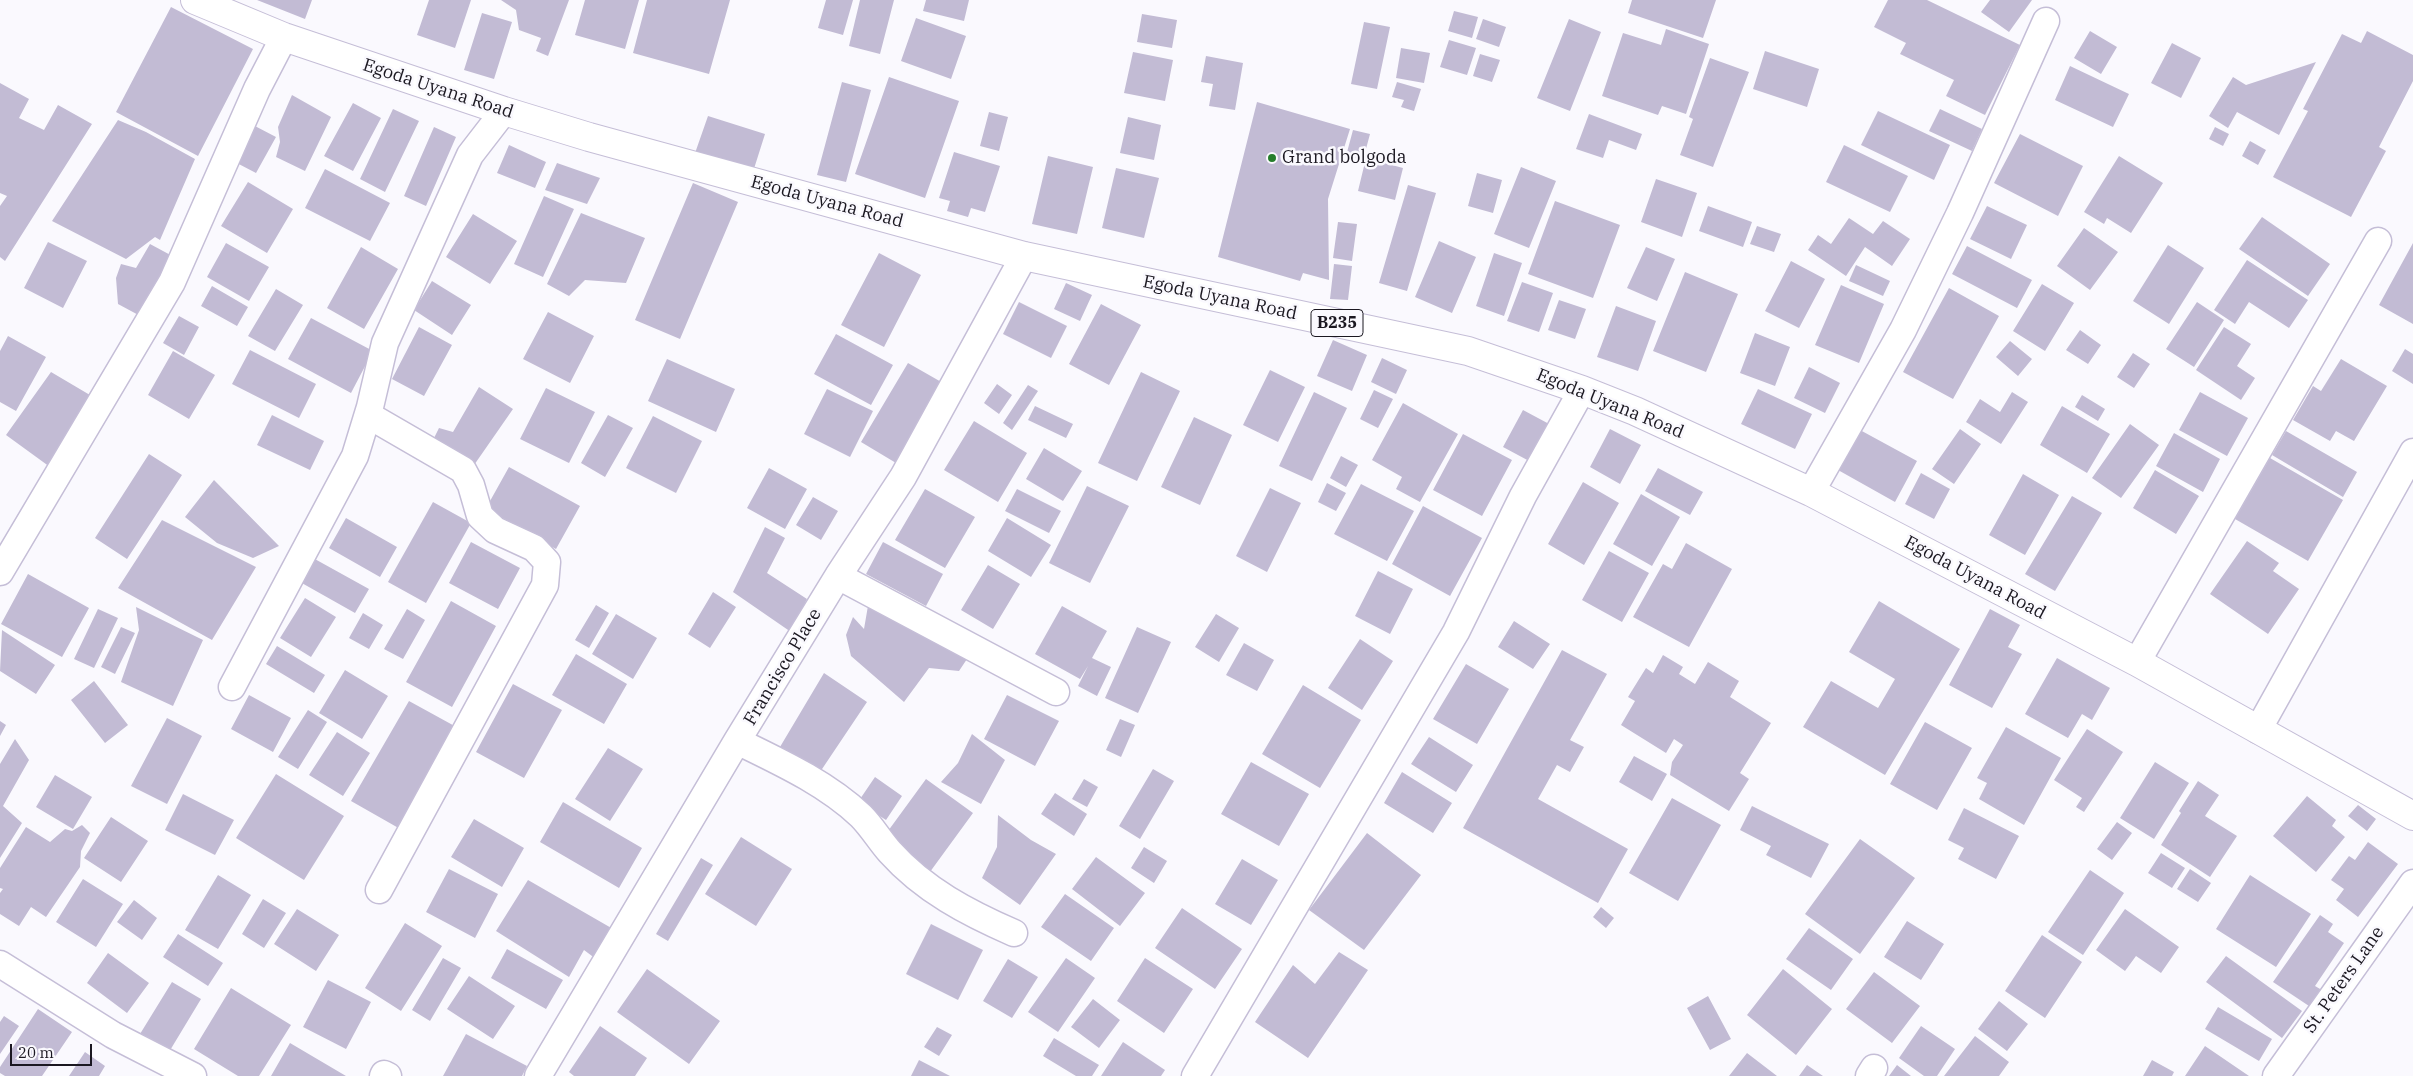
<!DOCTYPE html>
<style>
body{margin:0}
#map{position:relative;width:2413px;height:1076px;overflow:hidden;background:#faf9fe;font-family:"IBM Plex Serif",serif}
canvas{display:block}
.scale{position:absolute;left:10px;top:1044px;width:82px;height:22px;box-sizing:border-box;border:2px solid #1b1821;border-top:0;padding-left:6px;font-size:15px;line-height:18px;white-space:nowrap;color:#1b1821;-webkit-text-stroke:4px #faf9fe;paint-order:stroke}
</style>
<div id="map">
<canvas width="2413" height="1076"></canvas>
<div class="scale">20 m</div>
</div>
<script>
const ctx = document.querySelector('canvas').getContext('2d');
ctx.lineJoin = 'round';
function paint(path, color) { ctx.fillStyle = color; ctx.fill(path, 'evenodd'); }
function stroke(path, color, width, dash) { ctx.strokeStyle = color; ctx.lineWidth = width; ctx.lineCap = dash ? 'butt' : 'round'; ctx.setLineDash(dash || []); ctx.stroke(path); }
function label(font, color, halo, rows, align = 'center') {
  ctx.font = font + ' "IBM Plex Serif",serif'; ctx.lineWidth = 5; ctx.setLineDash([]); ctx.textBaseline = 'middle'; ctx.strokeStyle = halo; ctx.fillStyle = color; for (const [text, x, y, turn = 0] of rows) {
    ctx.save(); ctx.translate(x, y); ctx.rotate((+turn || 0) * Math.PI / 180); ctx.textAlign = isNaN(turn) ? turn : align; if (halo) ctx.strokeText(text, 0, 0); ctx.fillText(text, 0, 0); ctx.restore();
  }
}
paint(new Path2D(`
 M257,0h55l-7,19z
 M429,0h42l-16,48 -38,-13z
 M501,0h68l-21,56 -12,-5 5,-13 -22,-8 -3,-20z
 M585,0h54l-14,49 -50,-14z
 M647,0h83l-21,74 -76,-21z
 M826,0h27l-10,35 -25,-7z
 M860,0h34l-14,54 -31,-8z
 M926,0h43l-5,21 -41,-10z
 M1632,0h84l-13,38 -75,-25z
 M1888,0h39l93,45 -35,70 -39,-19 8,-16 -54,-26 6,-11 -32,-16z
 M1990,0h42l-23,32 -28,-20z
 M171,7l82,42 -55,107 -82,-44z
 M1454,11l24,6 -6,21 -24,-7z
 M482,13l30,9 -18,57 -30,-9z
 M1142,14l35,6 -5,28 -35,-6z
 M916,18l50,18 -15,43 -50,-18z
 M1483,19l23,8 -7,20 -23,-8z
 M1569,19l32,13 -31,79 -33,-13z
 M1364,22l26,5 -13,62 -26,-5z
 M1666,29l43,15 -23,70 -24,-8 -4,9 -56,-19 21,-63 38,12z
 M2090,31l27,16 -16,27 -27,-16z
 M2367,31l46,24v26l-34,66 7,4 -35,66 -78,-40 35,-66 -5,-2 39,-75 19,9z
 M1449,40l27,8 -9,27 -27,-8z
 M2172,43l29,15 -20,40 -30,-15z
 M1401,48l29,5 -6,30 -28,-5z
 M1765,51l54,18 -12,38 -54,-18z
 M1133,52l40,8 -8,41 -41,-8z
 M1480,54l20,6 -8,22 -19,-6z
 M1206,56l37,7 -8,47 -26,-4 4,-22 -12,-2z
 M1710,58l39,14 -36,95 -33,-12 13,-36 -4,-2z
 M2316,62l-37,73 -42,-23 -9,16 -19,-12 24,-39 13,8z
 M2070,66l59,28 -16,33 -58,-27z
 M889,77l70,24 -34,97 -70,-24z
 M842,82l29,8 -25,92 -29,-7z
 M1397,82l24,7 -7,22 -13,-4 3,-7 -12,-3z
 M0,83l29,16 -10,19 25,12 14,-25 34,19 -87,137 -5,-4v-51l7,-10 -7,-3z
 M292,95l39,22 -26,54 -29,-14 4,-15 -2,-15z
 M1257,102l93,27 -22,70 1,81 -26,-7 -3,8 -82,-24z
 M353,103l28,15 -28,53 -29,-15z
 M393,109l26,12 -34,71 -25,-13z
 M1940,109l42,20 -10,22 -43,-20z
 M1878,111l72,34 -16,35 -73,-35z
 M989,112l19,5 -9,34 -19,-5z
 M1589,114l53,20 -6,16 -27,-10 -6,18 -27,-9z
 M708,116l57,18 -13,41 -58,-19z
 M1128,117l33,8 -7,35 -34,-7z
 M118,120l28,12 49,27 -35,81 -5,-3 -29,22 -74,-38z
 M253,125l23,12 -20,36 -23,-12z
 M434,127l22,10 -30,69 -22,-10z
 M2215,127l14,7 -6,12 -14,-7z
 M1353,130l17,4 -7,26 -17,-4z
 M2020,134l63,32 -25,50 -64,-33z
 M2250,141l16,9 -8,15 -16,-9z
 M509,145l37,17 -11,26 -38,-15z
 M1844,145l64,31 -18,36 -64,-30z
 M954,152l46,14 -15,46 -14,-4 -3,9 -21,-6 3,-10 -11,-3z
 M1048,156l45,11 -16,67 -45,-10z
 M2119,156l44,27 -32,50 -24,-15 -3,6 -20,-12z
 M1366,158l37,10 -8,32 -37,-9z
 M557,163l43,15 -13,26 -42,-14z
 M1521,167l35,14 -27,67 -35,-14z
 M1116,168l43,10 -15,60 -42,-10z
 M325,169l65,34 -20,38 -65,-33z
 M1477,173l25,7 -9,33 -25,-7z
 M1656,179l41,14 -15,44 -41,-15z
 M248,182l45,27 -26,44 -46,-27z
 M693,183l45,19 -58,137 -45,-19z
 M1408,185l28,8 -29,98 -28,-8z
 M544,196l30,13 -31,68 -29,-13z
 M1555,201l65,24 -27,73 -65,-24z
 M1708,206l44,16 -9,25 -44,-16z
 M1987,206l40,19 -16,34 -41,-20z
 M581,213l64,25 -19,45 -41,-3 -16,16 -22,-12z
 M473,214l44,27 -27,43 -44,-27z
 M2262,217l68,47 -22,32 -69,-47z
 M1849,218l24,16 10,-13 27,18 -18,27 -27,-19 -19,29 -38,-26 10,-15 13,9z
 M1338,222l19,2 -5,37 -19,-3z
 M1757,226l24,8 -7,18 -24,-8z
 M2084,228l34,24 -28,38 -33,-24z
 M1439,241l37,16 -24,56 -37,-16z
 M48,242l39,19 -24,47 -39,-20z
 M226,243l43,24 -20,34 -42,-24z
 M2413,243v81l-34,-19z
 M150,244l26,14 -32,60 -26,-14 -2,-26 5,-14 15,4z
 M2168,245l36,23 -35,56 -36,-23z
 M1967,246l65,34 -15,28 -65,-34z
 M361,247l37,22 -34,60 -37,-21z
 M1646,247l29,12 -18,42 -30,-13z
 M879,253l42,22 -37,72 -43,-22z
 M1494,253l28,10 -18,53 -28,-10z
 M2247,260l61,40 -19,28 -40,-26 -14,22 -21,-14z
 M1791,261l34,18 -26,49 -34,-17z
 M1334,264l18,2 -4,34 -18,-1z
 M1856,265l34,16 -7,15 -34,-15z
 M1685,272l53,22 -32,78 -53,-21z
 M432,281l39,24 -19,30 -38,-25z
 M1522,282l31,11 -14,39 -32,-11z
 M1066,283l26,12 -12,26 -26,-12z
 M2042,284l32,19 -29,48 -32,-20z
 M1841,285l43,19 -25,59 -44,-18z
 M212,286l36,21 -11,19 -36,-20z
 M1949,288l50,28 -46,83 -50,-27z
 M276,289l27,16 -28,46 -27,-15z
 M1559,300l27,9 -11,30 -27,-9z
 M1019,302l48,24 -16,32 -48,-24z
 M2197,302l27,18 -30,47 -28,-18z
 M1101,304l40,21 -32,60 -40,-21z
 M1616,306l40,15 -18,50 -41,-14z
 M548,312l46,24 -24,47 -47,-24z
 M179,316l20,11 -15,28 -21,-12z
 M311,318l62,33 -22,42 -63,-34z
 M419,327l33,18 -28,51 -32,-17z
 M2224,327l27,17 -14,22 18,12 -14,22 -45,-30z
 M2080,330l21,15 -13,19 -22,-14z
 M1755,333l35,14 -15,39 -35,-13z
 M836,334l57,31 -22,40 -57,-31z
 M8,336l38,21 -30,54 -16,-9v-51z
 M1333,340l34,15 -15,36 -35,-15z
 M2010,341l22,18 -14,17 -22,-19z
 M2405,349l8,5v30l-21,-13z
 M250,350l66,34 -17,34 -67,-34z
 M173,351l42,24 -26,44 -41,-24z
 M2133,353l17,11 -16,24 -17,-11z
 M1382,358l25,12 -11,24 -25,-12z
 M667,359l68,30 -19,43 -68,-31z
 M2341,359l46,27 -33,55 -18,-10 -6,10 -37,-21 20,-34 8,5z
 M908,363l35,20 -47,80 -35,-21z
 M1809,367l31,16 -15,30 -31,-15z
 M1270,370l35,17 -27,55 -35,-17z
 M51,372l44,26 -45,69 -44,-32z
 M1141,372l39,19 -43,90 -39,-18z
 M997,384l15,11 -13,19 -15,-11z
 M1028,385l10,6 -26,39 -9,-7z
 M479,387l34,22 -41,59 -39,-28 6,-12 14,4z
 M546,388l49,24 -26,51 -49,-24z
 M827,389l46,22 -23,46 -46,-23z
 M1758,389l54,25 -17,35 -54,-25z
 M1374,390l19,9 -15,29 -18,-9z
 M1314,392l33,16 -35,73 -33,-15z
 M2012,392l16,10 -27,42 -35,-22 14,-23 20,13z
 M2200,392l48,26 -21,38 -48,-26z
 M2082,395l23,14 -7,12 -23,-14z
 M1403,403l55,31 -38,68 -24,-13 6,-12 -30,-17z
 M1035,406l38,18 -7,14 -38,-18z
 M2062,406l48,28 -23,39 -47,-28z
 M1523,410l28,15 -20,37 -28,-15z
 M272,415l52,26 -14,29 -53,-25z
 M608,415l25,13 -28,49 -24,-14z
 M653,416l49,25 -26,52 -50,-25z
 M1194,417l38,18 -32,70 -39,-18z
 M974,421l53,32 -29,49 -54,-32z
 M2130,424l29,21 -38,53 -29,-20z
 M1610,429l31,16 -21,39 -30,-17z
 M1960,429l21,15 -27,40 -22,-15z
 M1860,430l57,31 -22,41 -57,-32z
 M2286,431l71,41 -14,25 -71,-42z
 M2174,433l46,26 -17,33 -47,-26z
 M1463,434l49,26 -30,56 -49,-26z
 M1044,448l38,23 -19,30 -37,-22z
 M149,454l33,21 -55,84 -32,-21z
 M1341,456l17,9 -12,22 -16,-9z
 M2270,458l73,42 -35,61 -73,-42z
 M509,467l71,39 -24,43 -71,-39z
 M769,468l38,21 -22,40 -38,-21z
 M1658,468l45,24 -13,23 -45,-24z
 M2155,470l44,26 -23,38 -43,-26z
 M1921,473l29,16 -16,30 -29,-15z
 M2023,474l36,21 -34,60 -36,-20z
 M214,480l65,66 -26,12 -36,-15 -32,-26z
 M1583,482l36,21 -35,62 -36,-21z
 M1327,483l19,10 -10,18 -18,-9z
 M1361,484l53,27 -27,50 -53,-27z
 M1087,486l42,20 -39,77 -41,-20z
 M1270,488l31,15 -34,69 -31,-16z
 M925,489l50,28 -30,51 -50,-28z
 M1017,489l44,22 -12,22 -44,-22z
 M1641,494l39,23 -28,49 -39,-22z
 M2072,496l30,17 -47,78 -30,-17z
 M813,497l25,14 -17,29 -25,-15z
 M433,502l38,21 -45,80 -38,-21z
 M1423,506l59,32 -32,58 -58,-32z
 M346,518l51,29 -17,30 -51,-29z
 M1007,518l44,27 -20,32 -43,-26z
 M162,520l94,47 -44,73 -94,-52z
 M765,527l20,11 -18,35 40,26 -16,33 -58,-40z
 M2247,541l32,22 -6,8 26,18 -31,45 -58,-40z
 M471,542l49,26 -22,41 -49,-26z
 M883,542l60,32 -17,32 -60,-32z
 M1686,543l46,26 -43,78 -56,-30 30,-53 9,5z
 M1609,551l40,22 -27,49 -40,-22z
 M313,558l56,31 -14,24 -55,-31z
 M988,565l32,19 -27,45 -32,-19z
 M1378,571l35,18 -23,45 -35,-18z
 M28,574l61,34 -27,49 -61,-33z
 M713,592l23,15 -26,41 -22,-14z
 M305,598l31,19 -25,40 -31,-19z
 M869,600l100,56 -10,15 -30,-3 -25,34 -53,-46 -5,-21 7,-18 11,12z
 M451,601l45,25 -44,81 -46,-25z
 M1879,601l81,48 -75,126 -82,-48 28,-46 47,27 17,-29 -46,-27z
 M596,605l13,8 -20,35 -14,-8z
 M1062,606l45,25 -15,27 19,9 -14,29 -19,-10 10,-20 -8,13 -45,-25z
 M136,607l67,33 -30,66 -52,-24 18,-52z
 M98,609l20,9 -24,50 -20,-9z
 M407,609l18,11 -22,39 -19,-10z
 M1990,609l30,16 -12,22 14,7 -30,54 -43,-23z
 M363,613l20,12 -14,24 -20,-11z
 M616,614l41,24 -24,41 -41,-25z
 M1216,614l23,14 -20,34 -24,-15z
 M1514,621l36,23 -17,25 -35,-22z
 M121,627l14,6 -20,41 -14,-7z
 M1137,627l34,15 -33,71 -33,-15z
 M2,630l53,35 -19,29 -36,-23z
 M1360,639l33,22 -31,49 -34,-22z
 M1244,643l30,17 -17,31 -31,-16z
 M277,646l48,29 -11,18 -48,-29z
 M1562,650l45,24 -37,66 14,7 -14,25 -13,-7 -19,34 90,50 -30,54 -135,-75z
 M576,654l51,30 -23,40 -52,-29z
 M1663,655l20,12 -4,7 16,10 13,-22 31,19 -9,16 41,26 -31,50 9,6 -20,32 -59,-36 2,-13 11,-17 -9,-6 -8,14 -45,-28 14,-24 -7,-4 18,-29 7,5z
 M2057,658l53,30 -18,32 -10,-6 -14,24 -43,-24z
 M1466,664l43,25 -32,55 -44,-25z
 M345,670l43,26 -26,43 -43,-26z
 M824,673l43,29 -51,76 -39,-26z
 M94,681l34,44 -23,18 -34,-43z
 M513,684l49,26 -38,68 -48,-26z
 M1303,685l58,35 -41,68 -58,-34z
 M249,695l42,23 -18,34 -42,-23z
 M1007,695l52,26 -24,45 -51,-27z
 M409,701l51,28 -58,101 -51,-29z
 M308,710l19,12 -29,47 -20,-12z
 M167,718l35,18 -35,68 -36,-18z
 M1120,719l15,6 -14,32 -15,-7z
 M0,721l6,4 -6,11z
 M1925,722l47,26 -35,62 -47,-26z
 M2006,727l55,31 -37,67 -45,-26 8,-16 -10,-5z
 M2087,729l36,23 -39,60 -8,-5 6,-9 -28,-18z
 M337,732l33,21 -27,43 -34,-21z
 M972,734l33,26 -24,44 -40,-22 17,-19z
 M1429,737l44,28 -17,27 -45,-28z
 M15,739l14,21 -26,46 19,17 -22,35v-94z
 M608,748l35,21 -33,52 -35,-22z
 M1634,756l33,18 -15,27 -33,-19z
 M1251,762l58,32 -30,52 -58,-32z
 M2155,762l34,21 -35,56 -34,-21z
 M1153,769l21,12 -34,58 -21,-13z
 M1402,772l50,31 -19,30 -49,-30z
 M276,774l68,42 -40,64 -68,-42z
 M55,775l37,22 -19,32 -37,-22z
 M875,777l27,19 -16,24 -28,-18z
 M926,779l47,34 -46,63 -47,-34z
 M1084,779l14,8 -11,20 -15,-8z
 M2198,781l21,14 -14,21 32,20 -27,41 -49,-32 20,-32 -2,-2z
 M1055,793l32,21 -13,22 -33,-22z
 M183,794l51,26 -19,35 -50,-25z
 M2307,796l29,24 -4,6 13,11 -29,35 -43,-36z
 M1672,798l49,27 -43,76 -49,-28z
 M563,802l79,46 -23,40 -79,-46z
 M2358,805l18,14 -9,12 -19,-15z
 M1752,806l77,38 -18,34 -45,-23 5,-9 -31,-16z
 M1964,808l55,28 -23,43 -38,-20 6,-11 -16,-8z
 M998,815l33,25 25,14 -36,51 -38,-27 15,-31z
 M111,817l37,24 -27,41 -37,-24z
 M474,819l50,29 -22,39 -51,-30z
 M2117,822l15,11 -20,27 -15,-11z
 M82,825l8,8 -9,18 -1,16 -34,50 -15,-10 -12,19 -19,-12v-21l3,-4 -3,-1v-20l26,-41 24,15 15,-13 7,2z
 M1367,833l54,42 -57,75 -55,-40z
 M741,837l51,32 -36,57 -51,-32z
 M1860,839l55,39 -55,76 -55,-40z
 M2368,842l30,22 -40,53 -22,-17 8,-11 -13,-9 18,-24 6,4z
 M1144,847l23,14 -13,22 -23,-15z
 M2161,853l24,15 -13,20 -24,-15z
 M1096,857l49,36 -25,33 -48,-37z
 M701,858l12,7 -45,76 -12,-7z
 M1242,859l36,21 -27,45 -36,-21z
 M449,869l49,25 -23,44 -49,-26z
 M2190,869l21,14 -13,19 -21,-13z
 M2090,870l34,23 -41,62 -35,-23z
 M218,875l33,20 -33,54 -33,-19z
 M2250,875l61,39 -35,53 -60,-38z
 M83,879l40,25 -27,43 -40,-25z
 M528,880l92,53 -20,29 -16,-12 -15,27 -73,-46z
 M1065,894l49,34 -23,33 -50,-34z
 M263,899l23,14 -22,35 -22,-14z
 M134,900l23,18 -15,22 -25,-18z
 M1601,907l13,11 -8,10 -13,-11z
 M1182,908l60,41 -27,40 -60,-41z
 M297,909l42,26 -23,36 -42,-27z
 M2125,909l54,38 -18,26 -25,-17 -11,15 -29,-21z
 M2320,915l13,9 -5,8 16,11 -29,43 12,7 -12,17 -42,-28z
 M1907,921l37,23 -23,36 -37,-23z
 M405,923l37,23 -41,65 -36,-23z
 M931,924l52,26 -25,50 -52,-26z
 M1809,928l44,31 -22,31 -45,-31z
 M178,934l45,29 -15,23 -45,-29z
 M2042,935l40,27 -37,56 -40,-27z
 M507,949l56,31 -17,29 -55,-31z
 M1339,952l29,18 -60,88 -53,-36 38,-57 22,19z
 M108,953l41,30 -22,30 -40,-30z
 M2226,956l76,55 -20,27 -76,-56z
 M443,958l18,10 -31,53 -18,-11z
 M1066,958l29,20 -37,54 -30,-20z
 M1145,958l48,31 -29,44 -47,-32z
 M1008,959l30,18 -26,41 -29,-17z
 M647,969l73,52 -31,43 -72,-52z
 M1783,969l49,40 -36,46 -49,-40z
 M1874,972l46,34 -28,37 -46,-34z
 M469,976l46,30 -22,33 -46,-30z
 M328,980l43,22 -25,47 -43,-22z
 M172,982l29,17 -32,53 -29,-18z
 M231,988l60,37 -32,51h-21l-44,-27z
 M1708,996l23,43 -21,11 -23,-42z
 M1093,999l27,21 -21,28 -28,-21z
 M1999,1001l29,23 -21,27 -29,-22z
 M2218,1007l54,32 -13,22 -54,-32z
 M38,1009l34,23 -30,44h-37l-5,-3v-6z
 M4,1016l15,10 -19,28v-32z
 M600,1026l47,32 -12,18h-61l-5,-4z
 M1921,1026l34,23 -18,27h-13l-25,-18z
 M937,1027l15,8 -13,21 -15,-9z
 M466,1034l61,32 -5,10h-79z
 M1975,1036l34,26 -10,14h-55z
 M1054,1038l45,27 -7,11h-16l-33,-20z
 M1123,1042l42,28 -4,6h-60z
 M290,1043l56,33h-75z
 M2205,1046l44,30h-64z
 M85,1052l20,14 -6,10h-30z
 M1747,1053l30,23h-48z
 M919,1060l31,16h-39z
 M2152,1060l22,12 -2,4h-29z
 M1807,1065l16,11h-24z
 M1897,1065l14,11h-22z`), '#c2bbd4');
const street = new Path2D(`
 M368,415l95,55 8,15 9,31 15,14 39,18 13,14 -2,23 -166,305
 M1811,492l92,-162 57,-117 86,-192
 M0,572l172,-290 85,-193 27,-52
 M838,576l218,116
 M2137,662l241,-421
 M232,687l123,-231 15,-49 15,-64 85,-188 34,-44
 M2258,730l155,-278
 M737,741c43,21 89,42 124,75 11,11 19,25 29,36 34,38 78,61 124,81
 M0,964l113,71 80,41
 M383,1076l1,-2 4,2
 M538,1076l199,-335 101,-165 65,-99 121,-221
 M1195,1076l261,-444 67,-136 59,-106
 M1869,1076l5,-8
 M2276,1076l137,-193`);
const primary = new Path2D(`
 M195,0l89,37 220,74 85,26 435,119 444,95 114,39 53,21 176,81 326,170 276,154`);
stroke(street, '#c5bed7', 29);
stroke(primary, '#c5bed7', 30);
stroke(street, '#fff', 26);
stroke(primary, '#fff', 28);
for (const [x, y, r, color] of [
 [1272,158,5,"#257d2b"]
]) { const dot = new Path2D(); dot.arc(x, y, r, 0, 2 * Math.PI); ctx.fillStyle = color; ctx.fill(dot); stroke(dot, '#faf9fe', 2); }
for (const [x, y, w] of [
 [1337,323,52]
]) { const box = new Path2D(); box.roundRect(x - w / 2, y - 13.5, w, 27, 4); ctx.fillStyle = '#faf9fe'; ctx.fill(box); stroke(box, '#1b1821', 1); }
label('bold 16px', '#1b1821', null, [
 ["B235",1337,323]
]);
label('18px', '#1b1821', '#faf9fe', [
 ["Egoda Uyana Road",438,89,18],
 ["Egoda Uyana Road",827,202,15],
 ["Egoda Uyana Road",1220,298,12],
 ["Egoda Uyana Road",1610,404,22],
 ["Egoda Uyana Road",1975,578,28],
 ["Francisco Place",783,667,-59],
 ["St. Peters Lane",2344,980,-55]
]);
label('18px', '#1b1821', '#faf9fe', [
 ["Grand bolgoda",1282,158]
], 'left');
</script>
